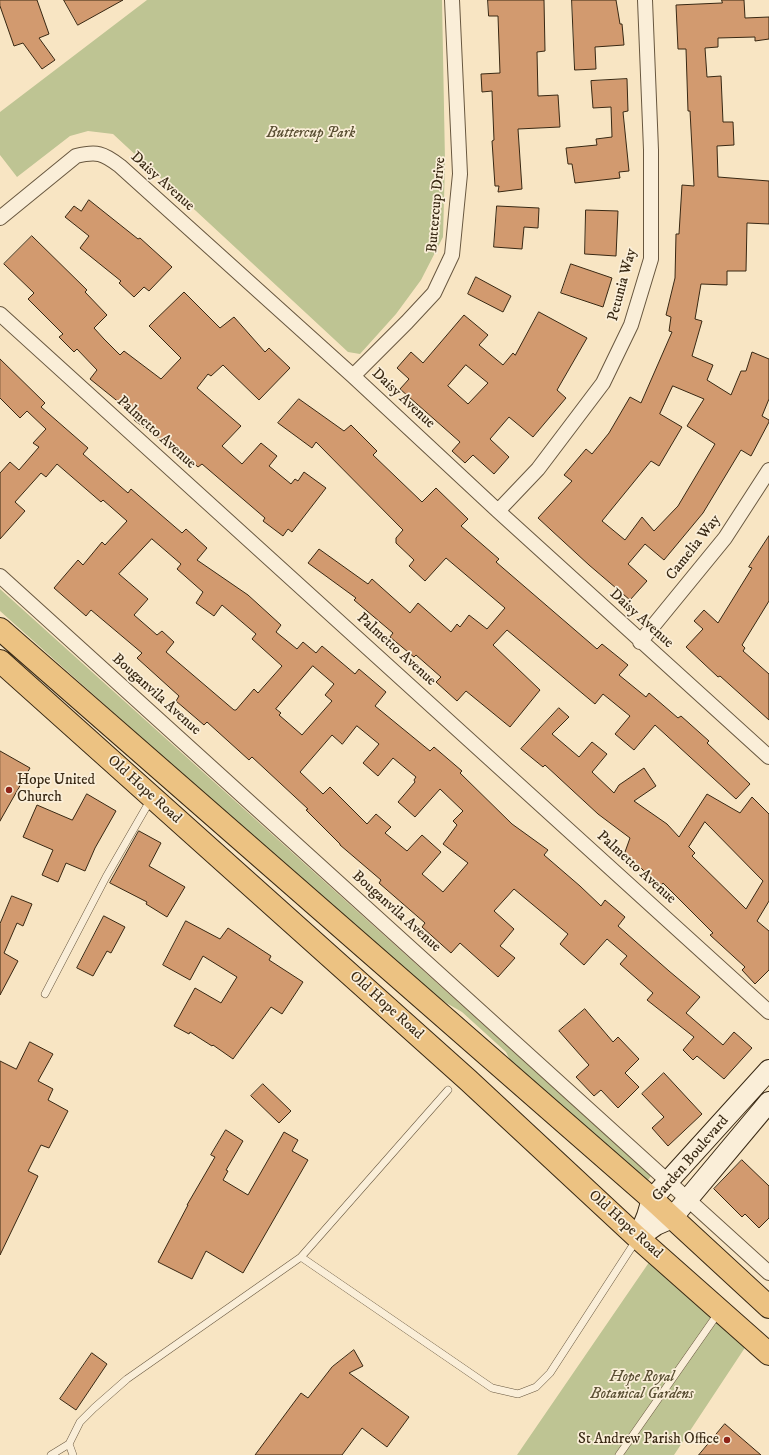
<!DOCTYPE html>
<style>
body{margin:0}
canvas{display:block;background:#f8e5c3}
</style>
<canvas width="769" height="1455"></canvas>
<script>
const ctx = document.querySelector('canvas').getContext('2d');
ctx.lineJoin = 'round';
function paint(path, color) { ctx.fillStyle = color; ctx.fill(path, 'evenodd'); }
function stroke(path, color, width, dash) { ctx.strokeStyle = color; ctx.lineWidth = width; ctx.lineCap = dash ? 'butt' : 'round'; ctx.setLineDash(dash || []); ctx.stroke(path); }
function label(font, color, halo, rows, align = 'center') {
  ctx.font = font + ' "IM FELL DW Pica",serif'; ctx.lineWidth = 3.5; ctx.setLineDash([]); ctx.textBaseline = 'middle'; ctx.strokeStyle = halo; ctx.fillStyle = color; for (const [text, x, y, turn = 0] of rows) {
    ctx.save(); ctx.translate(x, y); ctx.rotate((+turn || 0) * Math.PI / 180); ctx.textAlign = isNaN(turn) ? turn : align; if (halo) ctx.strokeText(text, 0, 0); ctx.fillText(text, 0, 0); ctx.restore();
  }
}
paint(new Path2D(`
 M147,0h295l3,162 -2,75 -22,43 -25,34 -36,40 -12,-2 -235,-218 -25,-3 -18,5 -53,41 -17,-22v-43z
 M0,589l651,587 -3,4 -7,3 -126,-113 -9,-18 -44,-40 -40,-23 -422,-378z
 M652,1258l96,85 -74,112h-157z`), '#bec493');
const building = new Path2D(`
 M0,0h37l12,34 -10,4 16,22 -13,9 -19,-26 -9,3 -14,-40z
 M64,0h59l-45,25z
 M488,0h56l1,51 -8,1 1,44 20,-1 2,32 -42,2 4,60 -24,3 1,-6h-4l-3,-45 2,-1 -2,-49 -10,1 -1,-18 19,-1 -2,-57h-9z
 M572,0h44l4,24h2l2,21 -29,2 1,22 -21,1z
 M722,0h22l1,18 24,-1v22l-14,2v-4l-37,1v9l-13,1 2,29 14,-1 2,46h10l1,23 -17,1 1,31 51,4v43l-22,-1 -1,48h-19v14l-26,-1 -6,35 7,2 -10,35 21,9 -6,15 24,15 10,-24h5l6,-19 17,7v40l-7,17 7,4v2l-18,34 -10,-6 -38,63 -39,47 -19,-16 -17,20 19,17 -17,19 -41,-35 -51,-47 34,-37 -8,-6 22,-26 6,5 17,-21 21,-36 11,6 31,-71 -3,-1 2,-14 -5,-2 9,-37 1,-44h3l3,-49 12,1 -4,-75h-2l-2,-62h-8l-2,-44 46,-2zM673,386l31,13 -17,27 28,18 -37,62 -24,25 -12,-14 -17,23 -23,-19 49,-60 8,5 23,-39 -22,-13z
 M627,79l1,32 -5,1 6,59 -10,1 1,6 -45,5 -3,-19h-4l-2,-16 31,-3 -1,-6 16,-2 -1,-30 -18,1 -2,-27z
 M89,200l49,39 2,-1 32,29 -23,24 -5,-4 -10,10 -15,-14 2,-2 -41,-33 9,-12 -24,-19 9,-11 7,5z
 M497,206l42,2 -1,20 -14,-1 -2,22 -28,-2z
 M586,210l32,1 -2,45 -31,-2z
 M32,236l55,54 -2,2 22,23 -13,13 10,11 16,16 4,-4 37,28 20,-21 -32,-32 35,-34 36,36 14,-11 31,35 4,-4 21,20 -31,32 -36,-35 -12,11 -3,-2 -11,14 44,38 -19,20 20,18 19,-21 16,13 -8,10 22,18 4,-5 3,2 6,-9 22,16 -34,44 -4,-3 -5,7 -20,-15 2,-3 -63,-54 -4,3 -30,-27 -2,4 -32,-24 2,-4 -46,-37 7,-9 -20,-21 -3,3 -15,-15 4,-3 -35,-35 6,-6 -30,-29z
 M571,264l41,14 -9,29 -42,-14z
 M476,277l35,19 -8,16 -35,-18z
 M539,312l48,26 -30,52 9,8 -33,39 -24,-20 -19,22 19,18 -15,17 -21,-19 -8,8 -13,-12 8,-9 -60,-53 9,-10 -12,-11 14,-16 12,11 41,-48 24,20 -9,10 24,20 10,-12 2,2zM466,365l22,18 -20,21 -20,-18z
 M0,359l45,44 -4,4 47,41 -5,6 45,39 3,-4 51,44 4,-4 21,19 -10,12 51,35 33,30 -5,7 21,17 6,-7 13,11 6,-7 33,28 4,-5 27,23 -11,14 55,45 4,-4 28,24 -2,2 52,51 36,26 -4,5 36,31 21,20 4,-6 20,17 -7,9 51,45 31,26 -14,16 37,32 11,-13 18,16 -28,31 -27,-23 -4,4 -10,-10 11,-13 -47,-37 6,-7 -33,-29 7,-8 -20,-17 -23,26 -24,-21 8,-10 -54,-45 -20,22 20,18 -14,17 15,12 -17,19 -38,-34 -9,10 -29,-26 3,-4 -46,-40 2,-3 -41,-35v-1l-34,-34 2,-1 -56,-52 -3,3 -42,-38 -3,3 -28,-24 3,-5 -42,-38 5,-5 -51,-43 -5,6 -32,-28 24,-28 5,5 19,-23 3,3 22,-24 -24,-21 -2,2 -44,-38 -11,13 -5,-4 -26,29 10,9 -25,28v-66l10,-11 9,8 20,-23 -6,-4 13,-14 -19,-18 -7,7 -20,-20zM152,539l29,25 -4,5 26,23 -7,11 18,13 8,-11 34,29 -4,5 30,27 -24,27 -4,-4 -18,21h-2l-68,-58 8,-10 -12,-11 -5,4 -23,-20 14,-16 -29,-25zM313,666l21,18 -9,11 7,6 -30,34 -23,-20 2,-2 -5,-4zM357,726l22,18 -16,19 15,13 15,-18 23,19 -2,3 1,2 -17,20 17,15 25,-28 23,22 -10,10 4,4 -14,19 25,19 -25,29 -21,-18 19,-22 -19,-17 -15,16 -22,-18 6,-6 -15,-13 -9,10 -37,-37 -7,7 -23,-22 32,-37 10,9z
 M299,399l45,32 7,-6 26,26 -4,4 49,47 14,-14 32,31 -7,7 38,33 -3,3 101,87 5,-5 26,21 -9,10 27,22 3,-4 29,25 3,-2 28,25 -2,2 43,41 -14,15 -81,-74 -21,25 -19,-16 15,-18 -27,-22 -8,10 -88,-74 -14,15 47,45 -30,37 -44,-36 -9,10 -21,-19 5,-5 -25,-22 -2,2 -24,-20 3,-4 -39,-33 2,-2 -48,-35 11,-14 49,35 4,-5 38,34 8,-10 33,29 6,-8 3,3 9,-12 18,14 18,-21 -59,-50 -21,23 -16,-15 5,-6 -18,-17v-5l7,-8 -87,-88 -4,6 -34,-25z
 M769,536v65l-27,44 3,3 -2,3 26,23v46l-49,-44 -2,1 -32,-30 17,-18 -9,-8 10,-11 14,13 34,-55 -3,-1z
 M559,708l10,9 -17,17 27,23 13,-15 15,12 -15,18 22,21 5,-8 25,-17 12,18 -22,15 33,23 12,13 28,-43 33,19 12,-16 17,17v87l-12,20 12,10v39l-14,14 -13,-14 3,-3 -35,-32 3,-2 -50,-50 -3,4 -35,-35 5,-14 -32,-24 -53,-49 -2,2 -22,-18zM705,822l58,59 -17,28 -54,-53 3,-3 -6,-6z
 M0,751l30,17 -30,53z
 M87,794l29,17 -21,37 -10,23 -19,-8 -8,19 -16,-7 11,-25 -30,-13 14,-32 35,15z
 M139,831l22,12 -12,23 36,21 -18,30 -21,-13 1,-2 -37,-19z
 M12,896l20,8 -9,22 -6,-3 -13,30 14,8 -18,34v-71z
 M104,916l21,11 -14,26 -4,-2 -14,25 -16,-8z
 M186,921l34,18 8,-11 43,28 -2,4 34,22 -21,32 -11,-7 -38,52 -20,-14 -1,1 -22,-14 -1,2 -15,-8 21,-38 26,15 16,-26 -34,-21 -13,24 -27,-15z
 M585,1009l28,33 5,-5 21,22 -14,14 14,14 -21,21 -17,-18 -7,6 -18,-19 13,-12 -30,-34z
 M30,1042l23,12 -15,27 15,8 -5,11 20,11 -19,37 -8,-3 -13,26 10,5 -38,79v-194l16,8z
 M664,1073l38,41 -34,32 -16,-18 12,-11 -22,-23z
 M263,1084l28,27 -12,12 -28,-27z
 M226,1130l17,11 -17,29 2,1 -5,9 25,15 36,-63 14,8 -6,11 16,9 -65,113 -37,-22 -14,28 -34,-17 30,-57h-1l28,-48 -4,-2z
 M742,1160l27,26v32l-10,10 -14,-14 -3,3 -28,-28z
 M354,1350l9,16 -14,7 60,44 -22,30 -25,-19 -20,27h-87l46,-62 7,5 24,-31z
 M92,1353l15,11 -31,46 -16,-11z
 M725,1424l36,31h-62z`);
paint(building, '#d29a6f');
stroke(building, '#382813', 1);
const lane = new Path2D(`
 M45,994l61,-117 45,-78
 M301,1257l191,131 26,6 18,-7 14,-14 87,-134
 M69,1444l4,11
 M51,1455l18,-11 11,-22 14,-14 33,-29 174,-122 147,-167
 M619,1455l100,-143`);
const street = new Path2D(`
 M0,218l76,-62c21,-5 27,-3 44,10l233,210 145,135 271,246
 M0,314l769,698
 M353,376l54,-54 27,-29 18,-38 8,-81 -8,-174
 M498,511l40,-42 65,-86 28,-58 20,-66v-109l-6,-150
 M0,576l769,697
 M640,642l85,-104 44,-68`);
const secondary = new Path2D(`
 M638,1238l9,-22 5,-17 117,-129
 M638,1238l18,-13 16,-7 97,-116`);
const primary = new Path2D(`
 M0,629l652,570 117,108
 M0,661l468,419 170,158 131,116`);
stroke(lane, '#68573f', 8);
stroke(street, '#68573f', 16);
stroke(secondary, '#382813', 22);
stroke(primary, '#382813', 24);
stroke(lane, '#faeed8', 7);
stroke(street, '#faeed8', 14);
stroke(secondary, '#faeed8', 20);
stroke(primary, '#ecc282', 22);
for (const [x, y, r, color] of [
 [9,790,4,"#8f2418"],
 [727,1440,4,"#8f2418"]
]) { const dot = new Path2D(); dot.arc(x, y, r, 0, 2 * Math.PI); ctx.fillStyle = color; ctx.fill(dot); stroke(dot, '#faeed8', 1.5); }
label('italic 15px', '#5a4f33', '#faeed8', [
 ["Buttercup Park",311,134],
 ["Hope Royal",642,1378],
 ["Botanical Gardens",642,1395]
]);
label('15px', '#382813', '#faeed8', [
 ["Daisy Avenue",162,182,42],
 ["Buttercup Drive",437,205,-85],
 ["Petunia Way",623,285,-75],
 ["Daisy Avenue",403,399,43],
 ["Palmetto Avenue",156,433,42],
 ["Camelia Way",694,548,-52],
 ["Daisy Avenue",641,619,42],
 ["Palmetto Avenue",396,650,42],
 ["Bouganvila Avenue",156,695,42],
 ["Old Hope Road",144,790,42],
 ["Palmetto Avenue",636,868,42],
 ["Bouganvila Avenue",396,912,42],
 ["Old Hope Road",386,1006,42],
 ["Garden Boulevard",691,1159,-49],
 ["Old Hope Road",625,1225,42]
]);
label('15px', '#382813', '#faeed8', [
 ["Hope United",17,781],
 ["Church",17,798],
 ["St Andrew Parish Office",719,1440,"right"]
], 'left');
</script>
